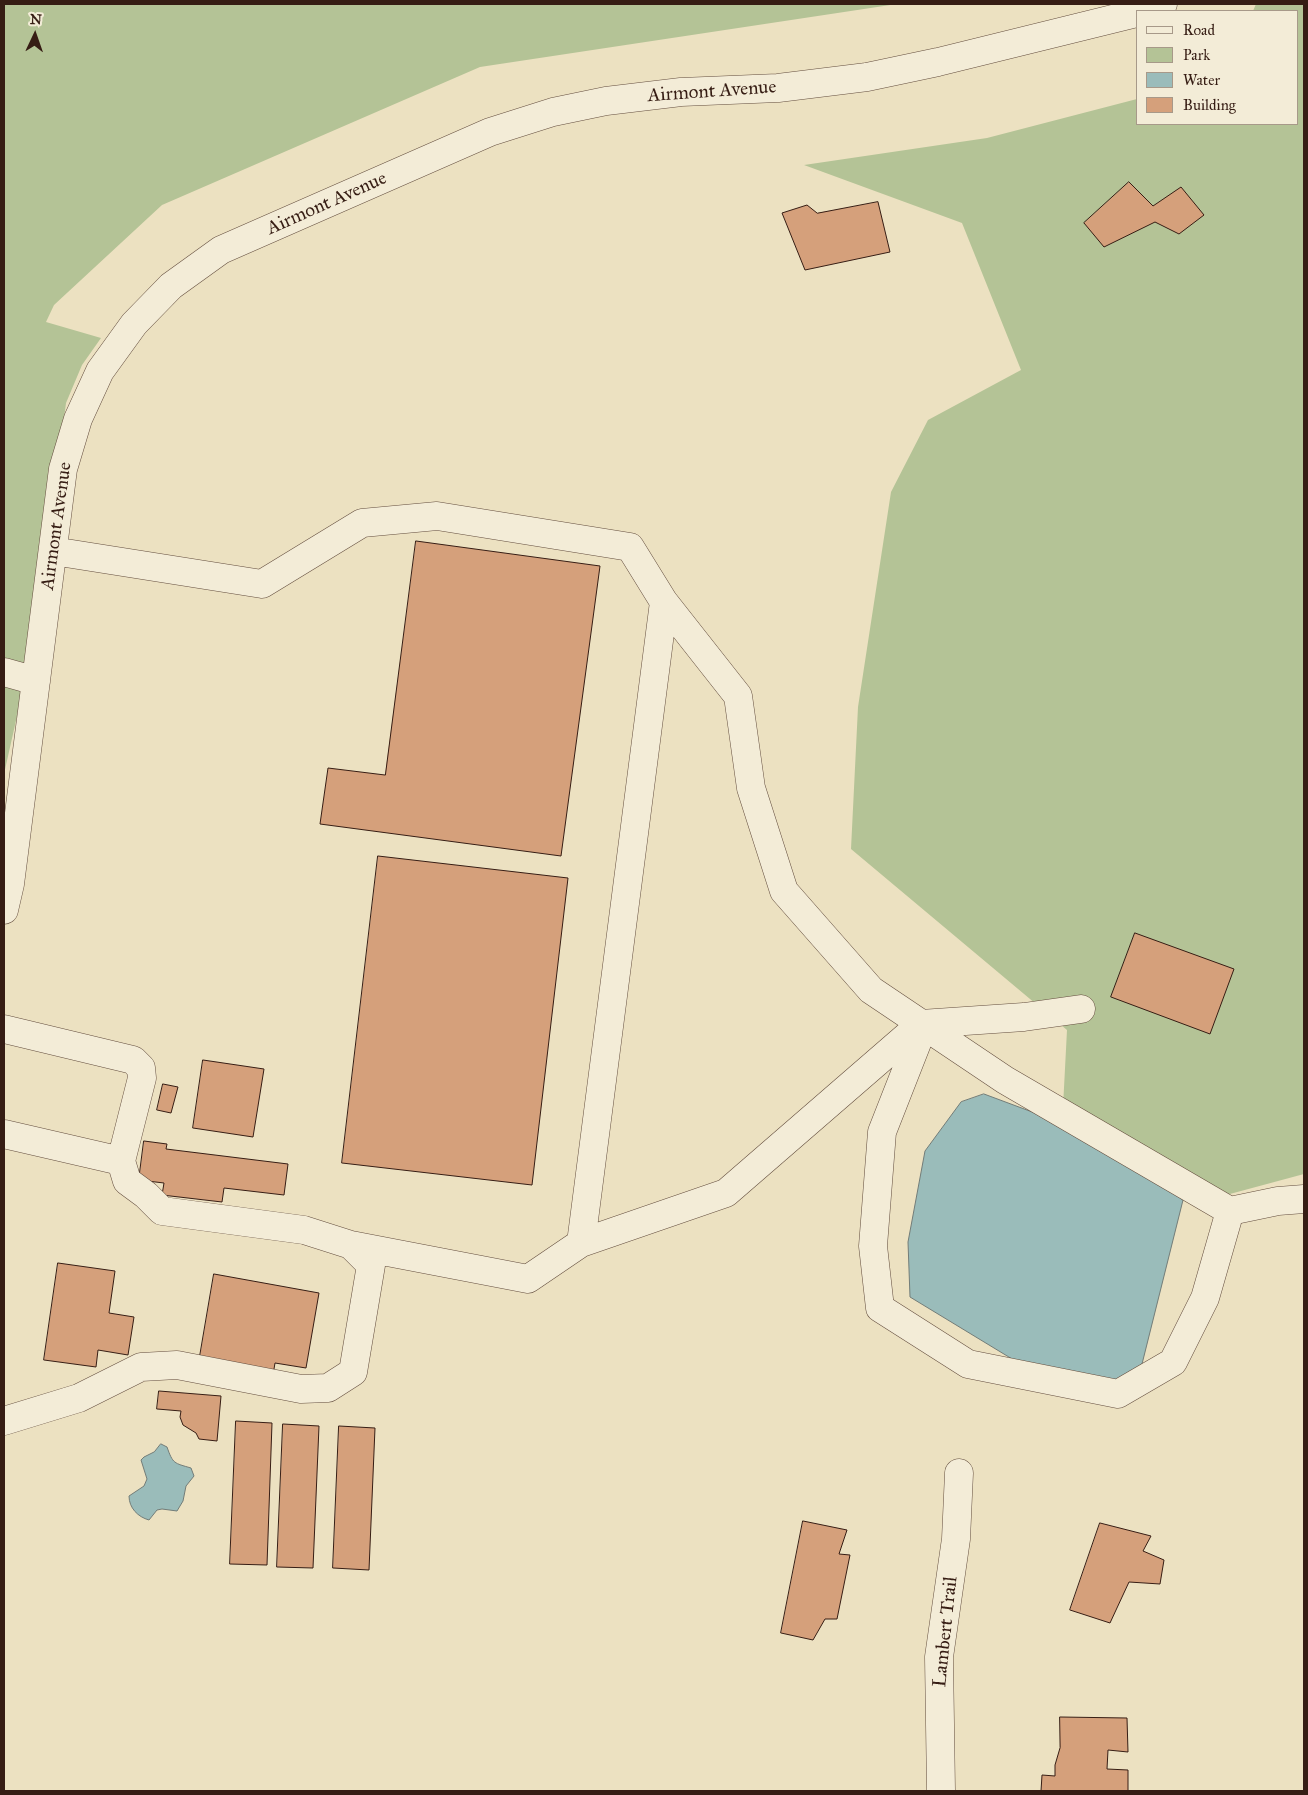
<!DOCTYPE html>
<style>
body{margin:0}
#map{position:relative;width:1308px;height:1795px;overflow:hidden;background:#ece1c1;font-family:"IM FELL Great Primer",serif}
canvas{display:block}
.frame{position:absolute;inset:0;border:5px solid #361d14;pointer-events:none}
.legend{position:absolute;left:1136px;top:10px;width:162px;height:115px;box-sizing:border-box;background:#f3ecd7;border:1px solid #a79989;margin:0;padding:6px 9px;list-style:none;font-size:15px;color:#361d14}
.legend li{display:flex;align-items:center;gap:10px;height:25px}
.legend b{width:25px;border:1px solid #a79989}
.north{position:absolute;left:10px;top:10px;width:50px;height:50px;-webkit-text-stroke:4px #f3ecd7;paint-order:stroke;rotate:3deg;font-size:14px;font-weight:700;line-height:20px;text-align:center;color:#361d14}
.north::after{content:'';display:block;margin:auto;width:18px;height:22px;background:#361d14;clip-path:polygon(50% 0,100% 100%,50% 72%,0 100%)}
</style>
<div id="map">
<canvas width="1308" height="1795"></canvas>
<div class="frame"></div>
<ul class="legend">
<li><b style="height:6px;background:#f3ecd7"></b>Road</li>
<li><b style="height:14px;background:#b4c396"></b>Park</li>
<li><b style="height:14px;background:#9abcba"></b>Water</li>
<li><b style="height:14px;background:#d5a07b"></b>Building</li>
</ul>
<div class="north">N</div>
</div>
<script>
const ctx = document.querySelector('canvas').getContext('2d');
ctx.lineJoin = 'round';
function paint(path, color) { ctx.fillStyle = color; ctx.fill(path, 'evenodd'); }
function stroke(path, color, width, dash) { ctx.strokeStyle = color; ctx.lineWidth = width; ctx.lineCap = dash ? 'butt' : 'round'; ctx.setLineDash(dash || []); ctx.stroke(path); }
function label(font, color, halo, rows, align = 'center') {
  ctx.font = font + ' "IM FELL Great Primer",serif'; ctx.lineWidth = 4.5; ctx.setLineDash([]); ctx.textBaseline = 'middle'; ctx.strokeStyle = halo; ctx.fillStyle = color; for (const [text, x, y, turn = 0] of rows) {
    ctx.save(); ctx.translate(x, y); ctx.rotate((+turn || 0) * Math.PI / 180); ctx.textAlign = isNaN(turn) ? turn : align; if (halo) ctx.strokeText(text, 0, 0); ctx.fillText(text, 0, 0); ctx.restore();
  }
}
paint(new Path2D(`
 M4,4h893l-417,63 -318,138 -108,100 -8,17 55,16 -19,27 -16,38 -29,224 -33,147z
 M1256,4h48v1170l-89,24 -152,-91 4,-77 -216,-181 7,-142 33,-215 37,-72 93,-50 -59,-147 -158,-58 183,-27 150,-39v25h160v-113h-44z`), '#b4c396');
const water = new Path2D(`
 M984,1094l110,41 89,65 -41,164 -28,20 -92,-19 -112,-68 -2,-55 17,-91 36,-49z
 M161,1444l6,3c6,17 7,16 24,21l3,8 -8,10 -3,15 -6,10 -15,-2 -5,1 -8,10c-11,-3 -20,-12 -20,-24l15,-10 3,-7 -6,-19 3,-3 10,-5z`);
paint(water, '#9abcba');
stroke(water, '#727c78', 1);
const building = new Path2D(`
 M1129,182l24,24 28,-19 23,28 -25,19 -24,-12 -51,25 -20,-24z
 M878,202l12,50 -85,18 -23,-57 25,-8 10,8z
 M416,541l184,25 -39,290 -241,-32 8,-56 57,7z
 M378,856l190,22 -36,307 -190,-22z
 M1135,933l99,36 -24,65 -99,-37z
 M203,1060l61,9 -11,68 -60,-9z
 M163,1084l15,3 -7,26 -14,-3z
 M144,1141l23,3 -1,5 122,15 -4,31 -60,-7 -2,14 -60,-7 2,-12 -25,-3z
 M58,1263l57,8 -6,42 25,4 -6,38 -30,-5 -2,17 -52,-7z
 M214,1274l105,19 -13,75 -31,-5 -2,12 -74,-13z
 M159,1391l62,5 -4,45 -18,-2 -3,-6 -13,-8 -3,-8 1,-6 -24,-2z
 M236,1421l36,2 -5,142 -37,-1z
 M283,1424l36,2 -6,142 -36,-1z
 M339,1426l36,2 -6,142 -36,-2z
 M803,1521l44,9 -8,24 11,1 -13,64h-12l-12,21 -32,-7z
 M1100,1523l51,13 -8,15 21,9 -4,24 -31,-2 -19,41 -40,-13z
 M1060,1717l67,1 1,34 -20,-2 -1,19 21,1v21h-87l1,-16 13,1v-11l5,-17z`);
paint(building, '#d5a07b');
stroke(building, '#361d14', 1);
const minor = new Path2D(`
 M1142,11l21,-7
 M53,551l209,33 100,-61 75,-7 193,31 34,55 -83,641 -53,36 -177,-34
 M664,602l74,94 13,92 33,103 87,99 134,90 225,131 48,-10 26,-2
 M4,672l32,9
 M4,910l6,-26 53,-415 15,-50 22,-48 34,-47 37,-38 50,-36 269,-118 63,-20 53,-11 75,-9 97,-4 89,-11 71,-15 199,-49
 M924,1025l-42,107 -9,114 7,62 88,56 150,30 55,-32 32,-64 25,-87
 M4,1029l129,31 8,8 1,10 -21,83
 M4,1134l117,27 6,20 19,14 16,16 142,19 47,15 20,20 -18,107 -25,16 -27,1 -124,-24 -36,2 -62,31 -75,23
 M581,1243l145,-50 195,-169 103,-7 57,-8
 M941,1791l-2,-134 17,-118 3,-66`);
stroke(minor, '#644e3f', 29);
stroke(minor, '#f3ecd7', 28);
label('19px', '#361d14', '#f3ecd7', [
 ["Airmont Avenue",712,92,-4],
 ["Airmont Avenue",327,204,-24],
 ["Airmont Avenue",57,526,-82],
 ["Lambert Trail",946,1632,-84]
]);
</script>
